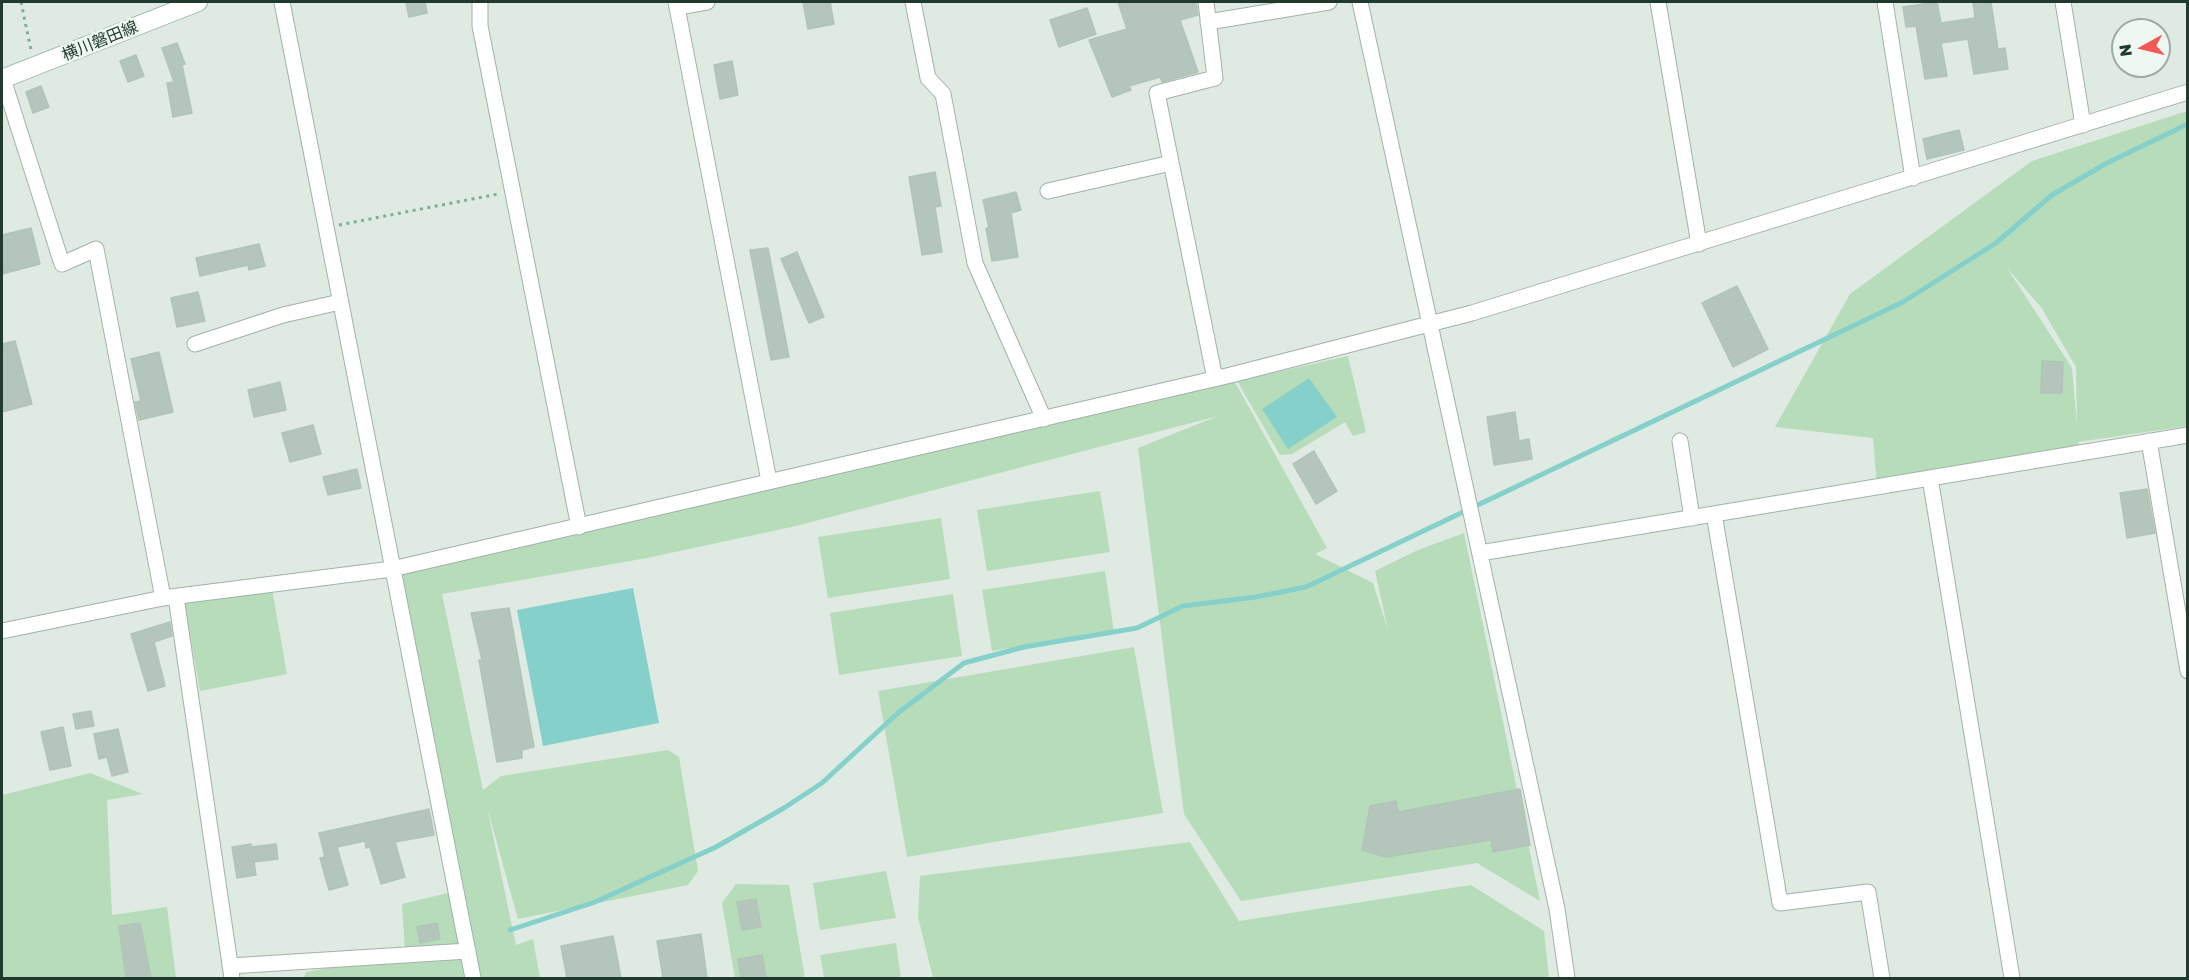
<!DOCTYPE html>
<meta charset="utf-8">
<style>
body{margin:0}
#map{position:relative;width:2189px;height:980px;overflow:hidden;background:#dfeae3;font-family:"Golos Text",sans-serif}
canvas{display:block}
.frame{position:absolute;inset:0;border:3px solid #203a2d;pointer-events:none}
.north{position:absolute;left:2111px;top:18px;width:60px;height:60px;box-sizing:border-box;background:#eff7f1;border:2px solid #9caba3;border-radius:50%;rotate:262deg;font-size:16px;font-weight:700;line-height:24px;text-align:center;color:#203a2d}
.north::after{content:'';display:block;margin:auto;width:21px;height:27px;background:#f25955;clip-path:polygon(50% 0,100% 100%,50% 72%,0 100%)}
</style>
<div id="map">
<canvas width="2189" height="980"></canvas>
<div class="frame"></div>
<div class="north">N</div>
</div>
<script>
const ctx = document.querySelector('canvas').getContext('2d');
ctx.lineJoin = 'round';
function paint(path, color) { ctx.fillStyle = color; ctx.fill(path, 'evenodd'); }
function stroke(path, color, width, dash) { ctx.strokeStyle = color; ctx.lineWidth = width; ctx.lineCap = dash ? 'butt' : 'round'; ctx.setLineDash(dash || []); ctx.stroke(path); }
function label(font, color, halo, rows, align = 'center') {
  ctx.font = font + ' "Golos Text","Noto Sans JP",sans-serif'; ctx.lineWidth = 5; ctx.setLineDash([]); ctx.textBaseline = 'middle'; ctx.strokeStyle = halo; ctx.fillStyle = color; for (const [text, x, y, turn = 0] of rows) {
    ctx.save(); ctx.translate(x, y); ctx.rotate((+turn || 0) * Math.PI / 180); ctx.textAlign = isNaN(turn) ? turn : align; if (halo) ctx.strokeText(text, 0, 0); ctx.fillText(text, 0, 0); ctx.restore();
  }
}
paint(new Path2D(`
 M2187,111v315l-109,16 3,11 -204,34 -4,-49 -98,-11 75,-133 182,-133zM2007,268l34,39 35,60 1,59 -5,-58z
 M1348,356l18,76 -13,4 -8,-14 -53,32 -12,1 -43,-74z
 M1231,375l96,173 -12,6 58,29 15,47 -13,-59 43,-21 46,-17 76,368 -63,-38 -236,38 -57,-87 -46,-366 80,-32 -422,110 -149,32 -205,36 41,196 18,-14 167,-26 11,7 19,114 -10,14 -170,34 -31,-112 29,138 17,-6 7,39h-236l2,-6 103,-18 -4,-3 -3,-47 50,-12 16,62 -75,-379z
 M1100,491l10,61 -123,19 -10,-61z
 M941,518l9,61 -122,19 -10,-61z
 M1105,571l9,61 -122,19 -10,-61z
 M272,589l15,85 -87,17 -16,-90z
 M953,594l9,62 -123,19 -9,-62z
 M1134,647l29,166 -256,44 -29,-166z
 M90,773l53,21 -36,6 5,115 55,-8 9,71h-174v-183z
 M1190,842l49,79 232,-36 73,46 5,47h-616l-15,-61 2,-41z
 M886,871l10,47 -76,12 -7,-47z
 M736,884l53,1 16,93h-70l-13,-75z
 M896,943l5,35h-77l-4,-23z`), '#b7dcb9');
paint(new Path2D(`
 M1309,378l28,39 -49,32 -26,-40z
 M633,588l26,135 -116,23 -26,-136z`), '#86d0cb');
stroke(new Path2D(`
 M510,930l85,-28 121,-55 68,-39 38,-25 76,-70 66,-50 60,-16 113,-19 46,-22 73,-9 50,-10 597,-285 93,-59 56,-48 55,-32 81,-39`), '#86d0cb', 5);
const building = new Path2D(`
 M406,2h19l2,11 -18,4z
 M803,2h27l4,22 -26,5z
 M1118,2h78l2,13 -18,5 18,52 -36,10 -2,-5 -31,9 2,4 -19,7 -23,-57 38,-11z
 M1937,2l4,21 34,-5 -2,-16h18l7,47 7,-1 3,21 -34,5 -6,-35 -27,4 6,33 -22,3 -9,-53 -10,1 -3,-20z
 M1087,8l9,26 -37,13 -9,-27z
 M177,43l8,21 -3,1 10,48 -19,4 -6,-34 7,-1 -12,-34z
 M136,55l8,21 -16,6 -8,-21z
 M732,61l6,34 -18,4 -6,-34z
 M41,86l8,21 -16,6 -7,-21z
 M1959,130l5,20 -37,9 -4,-20z
 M935,172l6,34 -6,1 7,45 -20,3 -13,-78z
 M1016,192l5,18 -10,3 7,44 -26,4 -6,-33h3l-6,-28z
 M31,228l9,36 -38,10v-39z
 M259,244l6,22 -16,4 -1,-5 -48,11 -4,-18z
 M768,248l21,109 -18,3 -21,-110z
 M797,252l27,65 -15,6 -28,-64z
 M1737,286l31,63 -35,18 -31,-64z
 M198,292l7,29 -28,6 -6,-29z
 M15,341l17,63 -30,8v-68z
 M159,352l14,60 -34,8 -4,-18 6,-1 -10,-42z
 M2042,361l21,1 -1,31h-21z
 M280,382l6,28 -32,7 -6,-27z
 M1515,412l4,29 10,-2 3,20 -38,6 -7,-48z
 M313,425l8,29 -31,8 -8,-29z
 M1314,451l23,40 -21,13 -23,-40z
 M357,469l4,19 -33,7 -5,-18z
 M2147,489l8,44 -28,5 -7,-45z
 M509,608l25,139 -12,3v8l-25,4 -18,-102h3l-11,-47z
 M170,622l2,14 -18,6 11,44 -17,5 -17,-57z
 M91,711l3,15 -18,3 -3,-15z
 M63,727l8,39 -21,4 -9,-38z
 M118,729l10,43 -16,4 -5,-19 -8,2 -5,-25z
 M1520,789l10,56 -37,7 -2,-12 -105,17 -24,-7 8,-44 26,-5 2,11z
 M429,809l5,26 -39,7 10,35 -24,7 -11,-37 -4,1 -1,-7 -28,6 11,38 -19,5 -9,-32 5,-1 -6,-24z
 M251,844v3l25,-3 2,15 -24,3 2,13 -19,3 -5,-31z
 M756,899l5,28 -19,3 -5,-28z
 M140,923l11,55h-25l-7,-52z
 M437,923l3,16 -20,4 -3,-16z
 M701,934l6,44h-44l-6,-37z
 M613,936l8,42h-54l-6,-32z
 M762,955l4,23h-25l-3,-19z`);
paint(building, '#b4c5bb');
stroke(building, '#b1c4b8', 1.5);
const minor = new Path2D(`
 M282,2l191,976
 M480,2v24l99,501
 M676,2l93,479
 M913,2l15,76 15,16 32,169 69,156
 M1206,2l9,76 -58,15 58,286
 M1360,2l197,907 10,69
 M1658,2l41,242
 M1885,2l28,176
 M2063,2l20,123
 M678,7l29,-5
 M1208,22l121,-20
 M3,79l59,185 34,-15 67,349
 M1048,191l123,-28
 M195,344l88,-29 57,-13
 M1680,441l12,77
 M2149,441l39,230
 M1930,478l82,500
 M1714,514l66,389 88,-11 14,86
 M1480,553l708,-118
 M176,597l56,381
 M2,631l161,-33 229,-29 839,-194 241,-62 716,-221
 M230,966l238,-15`);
const secondary = new Path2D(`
 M2,79l196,-77`);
stroke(minor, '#a2b2a9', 17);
stroke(secondary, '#a0b9ab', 20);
stroke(new Path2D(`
 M21,2l10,48
 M339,225l159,-31`), '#7fae95', 3, [3, 4.5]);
stroke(minor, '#fff', 15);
stroke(secondary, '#fff', 18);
label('16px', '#203a2d', '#eff7f1', [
 ["横川磐田線",100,41,-22]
]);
</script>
